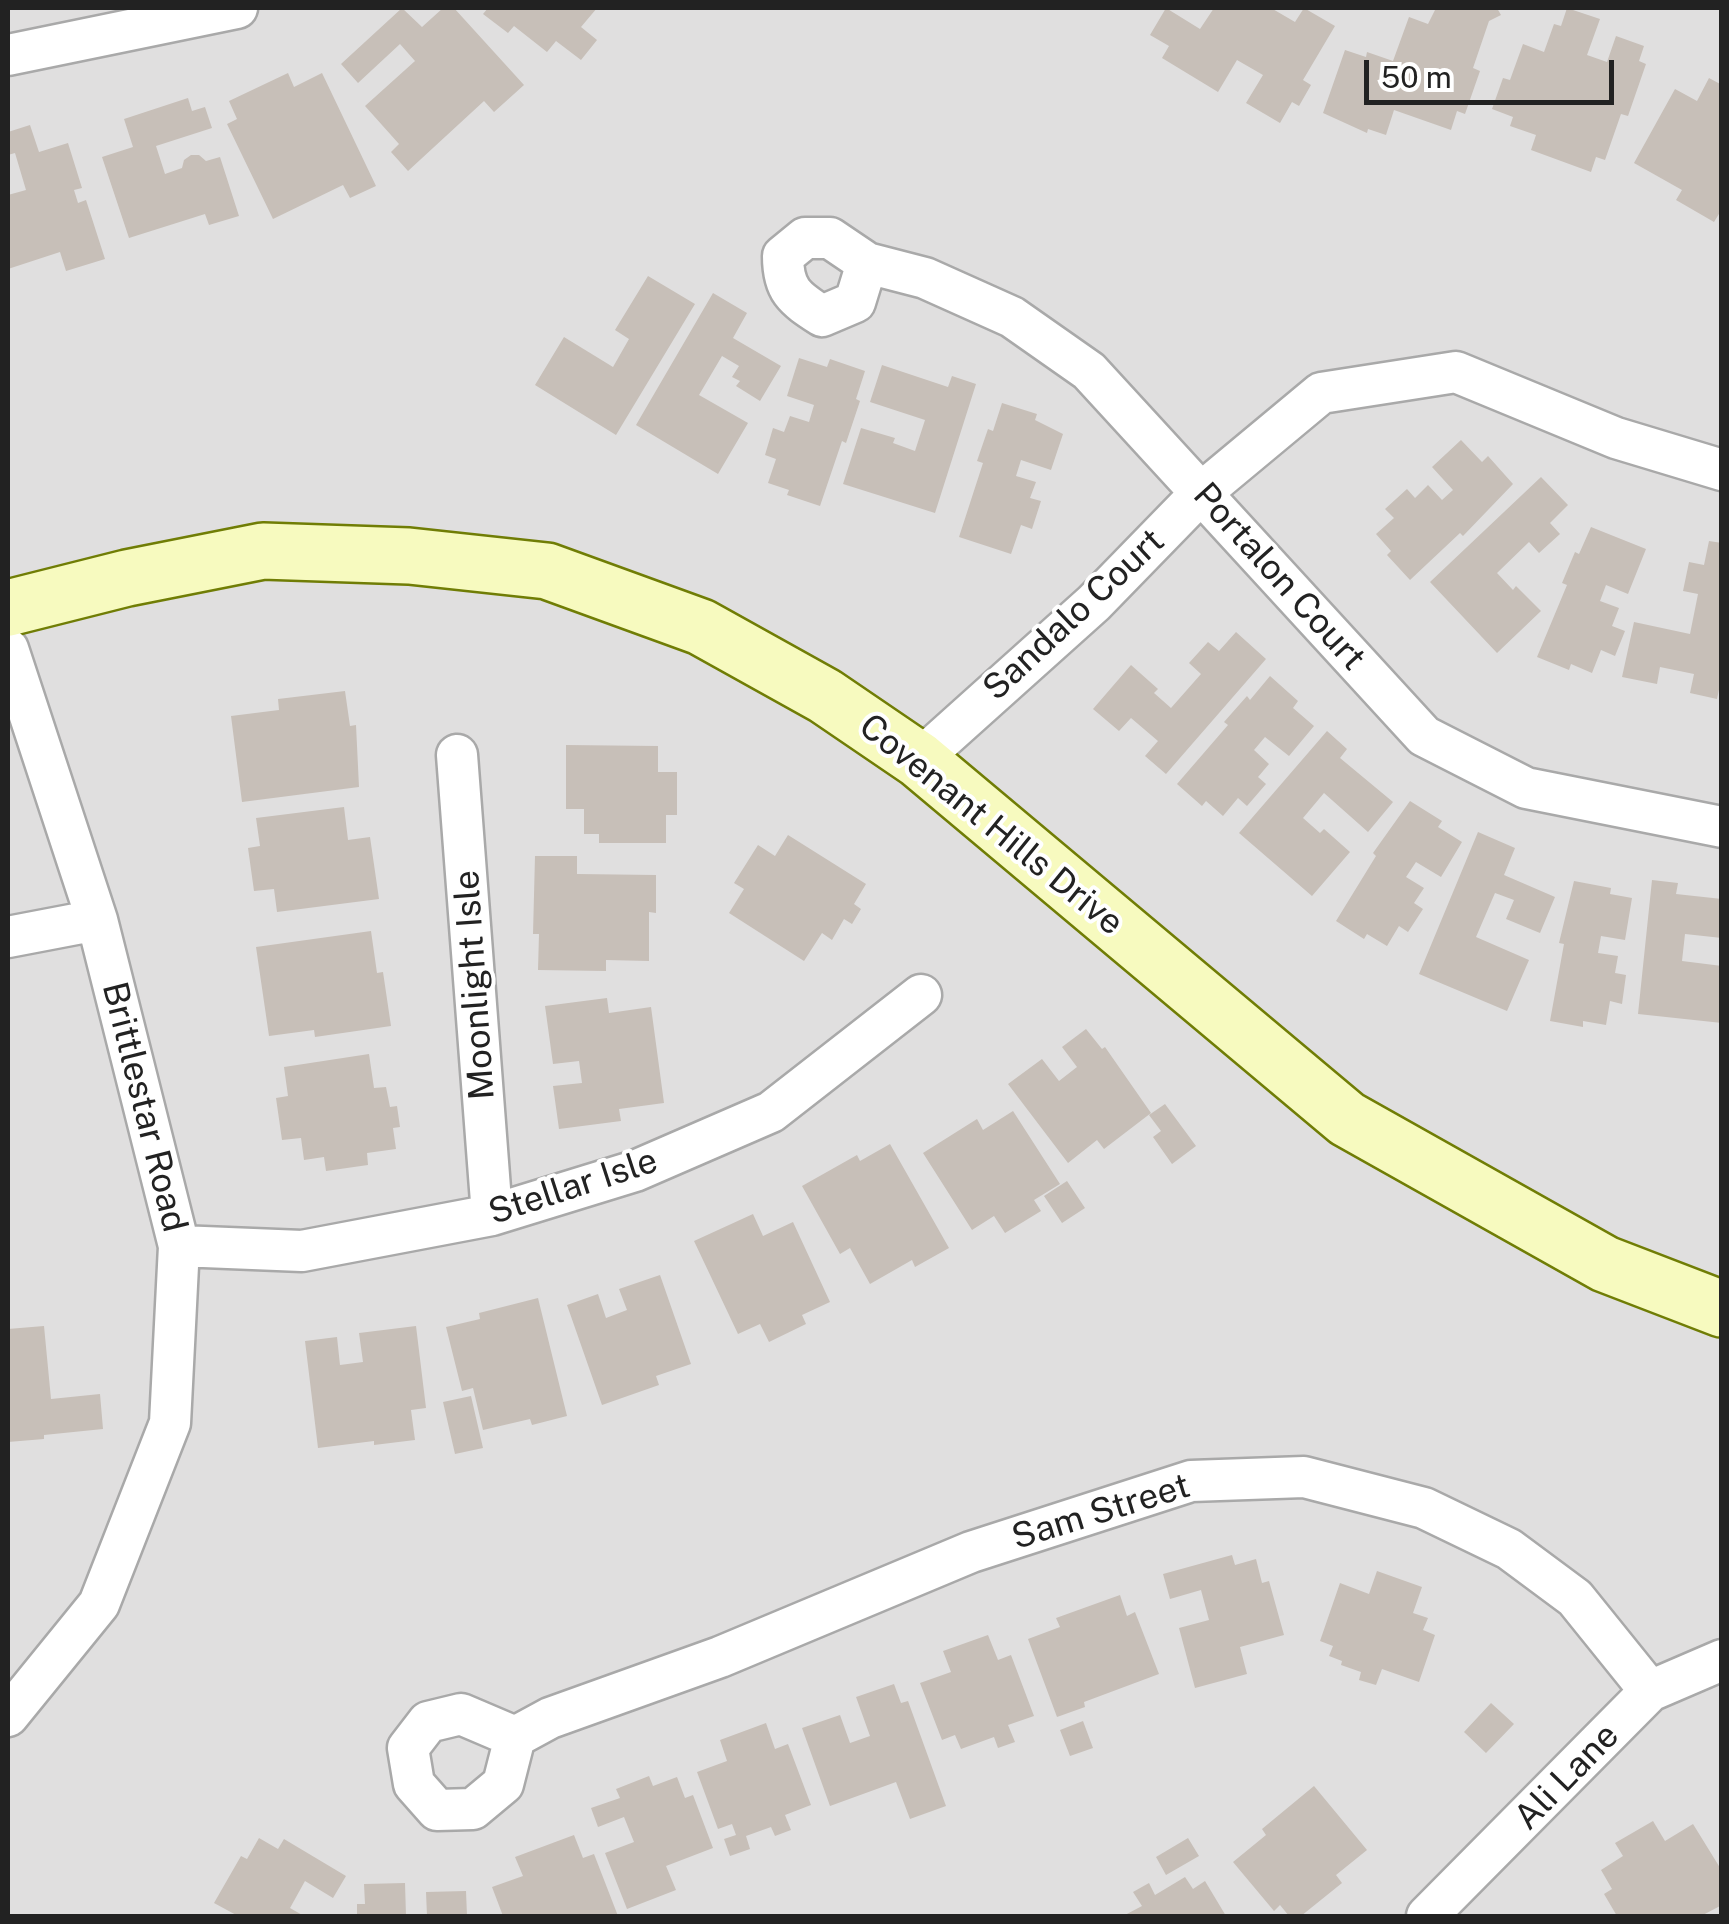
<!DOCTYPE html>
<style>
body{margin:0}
#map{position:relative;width:1729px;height:1924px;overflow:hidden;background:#f2efe9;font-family:"Public Sans",sans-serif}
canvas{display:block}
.frame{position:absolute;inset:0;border:10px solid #222;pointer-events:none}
.scale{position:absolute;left:1364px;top:60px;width:250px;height:45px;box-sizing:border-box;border:5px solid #222;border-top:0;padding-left:12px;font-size:30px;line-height:35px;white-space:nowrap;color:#222;-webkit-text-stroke:8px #fff;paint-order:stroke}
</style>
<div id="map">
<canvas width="1729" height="1924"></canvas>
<div class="frame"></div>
<div class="scale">50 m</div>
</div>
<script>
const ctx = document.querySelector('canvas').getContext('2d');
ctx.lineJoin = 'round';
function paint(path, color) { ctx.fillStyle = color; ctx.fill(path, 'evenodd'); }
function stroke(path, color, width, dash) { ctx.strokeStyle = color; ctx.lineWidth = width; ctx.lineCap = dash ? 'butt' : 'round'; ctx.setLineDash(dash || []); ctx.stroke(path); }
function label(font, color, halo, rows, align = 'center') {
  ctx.font = font + ' "Public Sans",sans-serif'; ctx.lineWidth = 8; ctx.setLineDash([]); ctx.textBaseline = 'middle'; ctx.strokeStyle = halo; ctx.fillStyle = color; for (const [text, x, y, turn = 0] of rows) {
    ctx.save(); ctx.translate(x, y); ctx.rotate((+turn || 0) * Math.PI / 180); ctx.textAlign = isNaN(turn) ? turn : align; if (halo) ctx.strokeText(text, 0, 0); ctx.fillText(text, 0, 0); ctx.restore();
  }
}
paint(new Path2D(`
 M8,8h1713v1908h-1713z`), '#e0dfdf');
paint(new Path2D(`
 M402,8l20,19 21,-19h11l70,77 -30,27 -10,-11 -76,70 -17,-19 8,-8 -34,-38 50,-45 -15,-17 -42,39 -17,-19z
 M488,8h109l-16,19 16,13 -16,20 -25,-19 -9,11 -33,-26 -6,7 -25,-19z
 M1166,8l34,21 14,-21h57l24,14 9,-14 31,18 -32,54 8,5 -12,21 -7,-4 -12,21 -34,-20 17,-28 -26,-15 -19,32 -56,-34 7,-12 -19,-11z
 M1436,8h61l4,7 -12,6 -16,47 7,3 -15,43 -8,-3 -6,19 -57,-20 -8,25 -18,-6 -1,4 -44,-20 22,-63 21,7 1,-5 26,9 16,-44 19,7z
 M1567,8l33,11 -13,36 20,7 9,-26 28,10 -5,15 7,3 -18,52 -7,-2 -16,46 -9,-3 -5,15 -60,-22 5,-15 -26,-9 3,-9 -21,-8 11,-31 7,2 13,-36 21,8 10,-28 7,2z
 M288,73l6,14 28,-14 54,113 -26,12 -7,-13 -70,34 -46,-95 10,-5 -8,-18z
 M1709,78l13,7v124l-8,13 -38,-22 6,-10 -48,-27 41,-74 22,12z
 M188,98l4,13 13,-4 7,21 -56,18 9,28 17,-6 2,-8 7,-5h8l7,6 14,-4 19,59 -30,9 -4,-11 -76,24 -27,-81 31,-10 -9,-28z
 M30,125l9,27 29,-9 14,45 -8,2 4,13 8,-3 19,59 -39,12 -6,-19 -52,17v-74l18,-5 -11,-37 -7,2v-23z
 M648,276l47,28 -79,131 -81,-50 29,-48 49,30 16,-28 -14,-9z
 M713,293l34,20 -14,25 48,28 -21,35 -24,-15 4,-5 -8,-4 7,-11 -17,-10 -23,39 49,28 -30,51 -82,-49z
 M799,358l28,9 3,-8 35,12 -9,28 4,2 -14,42 -4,-2 -22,65 -33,-11 2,-5 -21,-7 8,-24 -11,-4 8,-27 11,4 6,-16 19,6 5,-17 -27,-9z
 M882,365l66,22 4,-11 24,8 -41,129 -92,-29 18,-56 34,10 -2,5 22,8 10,-31 -55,-18z
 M1002,403l35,11 -2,6 28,14 -12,36 -30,-10 -5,16 20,6 -6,16 11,3 -9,28 -11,-4 -10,29 -52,-17 24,-74 -6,-2 11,-32 5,2z
 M1461,440l21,22 6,-6 25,28 -50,52 -3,-3 -50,47 -23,-25 4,-4 -15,-17 18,-16 -9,-9 22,-20 8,9 13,-13 14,15 11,-10 -21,-23z
 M1541,477l27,28 -18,18 10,11 -21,19 -10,-11 -32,31 16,17 3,-4 25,25 -44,42 -67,-71z
 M1591,527l55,22 -18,45 -22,-9 -6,16 19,7 -7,18 13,5 -10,25 -14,-6 -9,23 -21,-9 -2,6 -32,-13 30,-72 -5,-2 13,-31 4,2z
 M1709,541l13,2v132l-5,24 -27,-6 4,-19 -34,-7 -3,17 -35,-7 12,-55 56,12 8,-40 -15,-3 6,-29 15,3z
 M1236,632l30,27 -100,115 -21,-18 13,-15 -27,-23 -12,13 -26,-22 38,-44 27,24 -4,4 17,15 30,-34 -12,-11 19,-21 11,9z
 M1270,676l28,25 -5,7 21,18 -25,30 -24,-19 -11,13 15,14 -11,13 8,7 -19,22 -9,-8 -15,18 -17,-15 -4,5 -25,-22 51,-59 -4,-3 23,-26 3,4z
 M345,691l5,35 6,-1 3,62 -117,15 -11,-86 48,-6 -1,-11z
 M1327,731l20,18 -7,9 53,44 -25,30 -44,-39 -21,25 17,15 4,-4 26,23 -38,44 -73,-63z
 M566,745l92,1v26h19v43h-11v28h-67v-9h-15v-25h-18z
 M1410,801l32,20 -4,6 24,15 -21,35 -25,-15 -10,15 18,11 -10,15 9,6 -15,23 -9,-6 -12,20 -20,-12 -3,5 -28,-18 40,-65 -3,-3z
 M344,807l4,33 22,-3 9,62 -102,13 -3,-23 -20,2 -6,-43 12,-2 -4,-28z
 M1478,832l37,16 -11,27 51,22 -15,36 -34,-14 8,-19 -19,-7 -19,44 53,23 -22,51 -88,-37z
 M788,835l78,49 -12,20 7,5 -9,15 -8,-5 -12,21 -10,-7 -18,28 -75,-48 15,-24 -10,-6 24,-38 17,11z
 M535,856h42v18l79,1v38l-7,-1v49l-43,-1v11l-68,-1 1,-36h-6z
 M1652,880l26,3 -2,11 46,5v39l-37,-4 -3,27 40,5v57l-84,-9z
 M1574,881l37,7 -1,6 22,4 -7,42 -24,-4 -3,17 20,3 -3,17 11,2 -4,29 -12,-3 -4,24 -23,-4v6l-33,-6 14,-77 -5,-1z
 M371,931l6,42 6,-1 8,54 -76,11 -1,-7 -45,6 -13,-89z
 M607,998l2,15 42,-6 13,96 -45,6 2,12 -62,8 -6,-43 29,-3 -3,-22 -26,3 -8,-58z
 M1086,1029l16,20 3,-2 46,66 -47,36 -7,-9 -29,23 -60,-79 34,-25 17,22 18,-14 -15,-20z
 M369,1054l5,34 12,-1 4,20 7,-1 3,21 -7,1 3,21 -29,4 1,12 -42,6 -2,-14 -20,3 -3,-22 -19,2 -6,-42 12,-2 -4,-29z
 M1165,1104l31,42 -24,18 -19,-27 8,-6 -12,-16z
 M1013,1111l47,73 -26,16 7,11 -36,22 -11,-17 -22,14 -49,-77 54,-34 6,11z
 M890,1144l59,104 -34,19 -3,-7 -42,24 -20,-36 -10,6 -38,-68 55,-31 3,6z
 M1067,1181l18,27 -23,15 -18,-27z
 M753,1214l10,22 30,-14 37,80 -28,13 4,9 -37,18 -9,-18 -22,10 -44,-93z
 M660,1275l31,89 -35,12 3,9 -57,20 -35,-100 31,-11 8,24 21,-8 -8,-21z
 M538,1298l29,118 -35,9 -2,-6 -47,11 -10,-42 -11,3 -16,-64 34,-8 -1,-6z
 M44,1326l7,73 49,-5 3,35 -59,6v4l-36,3v-113z
 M416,1326l10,82 -15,2 4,30 -41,5v-4l-56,7 -13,-107 32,-4 3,28 23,-3 -4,-29z
 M471,1396l12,52 -28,6 -12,-52z
 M1232,1555l3,10 21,-6 6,24 7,-2 15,54 -44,12 7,27 -52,14 -16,-60 30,-8 -8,-30 -31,9 -7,-25z
 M1377,1571l45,16 -9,26 15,5 -5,12 12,5 -16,47 -37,-13 -6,16 -17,-5 2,-8 -20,-7 1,-4 -13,-5 4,-10 -13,-5 20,-58 29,11z
 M1120,1595l7,21 8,-4 24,62 -75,28 1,5 -28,10 -29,-78 32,-12 -4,-9z
 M988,1635l10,25 13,-5 23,61 -26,9 7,17 -17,6 -4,-11 -33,12 -6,-14 -13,5 -22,-57 31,-11 -8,-21z
 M894,1684l7,19 7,-2 38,105 -36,13 -14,-37 -66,24 -28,-78 38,-13 10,28 20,-7 -14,-39z
 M1491,1703l23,21 -28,29 -22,-21z
 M1083,1721l10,27 -23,8 -10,-26z
 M766,1723l9,26 13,-5 23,61 -26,10 6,15 -16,6 -4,-9 -25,9 4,13 -20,7 -6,-17 12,-4 -4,-11 -14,5 -21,-57 30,-11 -7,-21z
 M649,1776l4,10 24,-9 8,21 8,-3 20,53 -47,18 10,24 -49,19 -22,-56 29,-11 -10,-25 -26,10 -7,-19 29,-10 -4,-9z
 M1314,1786l53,64 -31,25 6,8 -41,33h-12l-9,-11 -6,6 -41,-49 33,-27 -4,-6z
 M1653,1821l12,20 28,-17 29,47v34l-21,11h-84l-13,-22 8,-5 -11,-19 22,-14 -8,-13z
 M574,1835l9,23 11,-4 24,62h-115l-11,-29 31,-11 -8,-19z
 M259,1838l19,11 6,-10 62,37 -13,22 -28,-17 -15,27 14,8h-66l-24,-13 27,-47 6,3z
 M1188,1838l11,18 -33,19 -10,-18z
 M1185,1877l8,12 12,-8 21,35h-103l19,-10 -9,-14 16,-9 6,12z
 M405,1883l1,33h-49v-12h8l-1,-20z
 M466,1891l1,25h-40l-1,-24z`), '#c7bfb8');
const street = new Path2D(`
 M8,55l229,-47
 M867,263l-12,39 -33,14c-28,-18 -39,-26 -39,-60l22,-18h25l37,25 58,15 87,39 77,54 335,365 102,52 196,39
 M8,649l89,271 82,326 -9,177 -71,181 -91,112
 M457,755l35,460
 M919,760l175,-157 108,-111 119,-99 135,-21 160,66 106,32
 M8,937l89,-17
 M179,1246l123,5 190,-36 143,-44 136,-59 150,-117
 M515,1737l-12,47 -30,25 -36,1 -23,-26 -6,-36 20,-26 33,-8 54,23 35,-19 170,-61 251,-105 220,-71 113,-4 120,31 85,41 66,49 75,93
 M1427,1916l223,-225 72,-31`);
const secondary = new Path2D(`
 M8,608l119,-30 136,-27 146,5 138,15 154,56 124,69 94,64 428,359 258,145 117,45`);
stroke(street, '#a9a9a9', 45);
stroke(secondary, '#707d05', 60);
stroke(street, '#fff', 40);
stroke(secondary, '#f7fabf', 55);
label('35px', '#222', '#fff', [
 ["Portalon Court",1279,577,48],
 ["Sandalo Court",1074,615,-43],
 ["Covenant Hills Drive",991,825,39],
 ["Moonlight Isle",475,985,-94],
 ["Brittlestar Road",144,1107,76],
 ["Stellar Isle",573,1187,-18],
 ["Sam Street",1101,1512,-17],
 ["Ali Lane",1567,1777,-46]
]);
</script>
